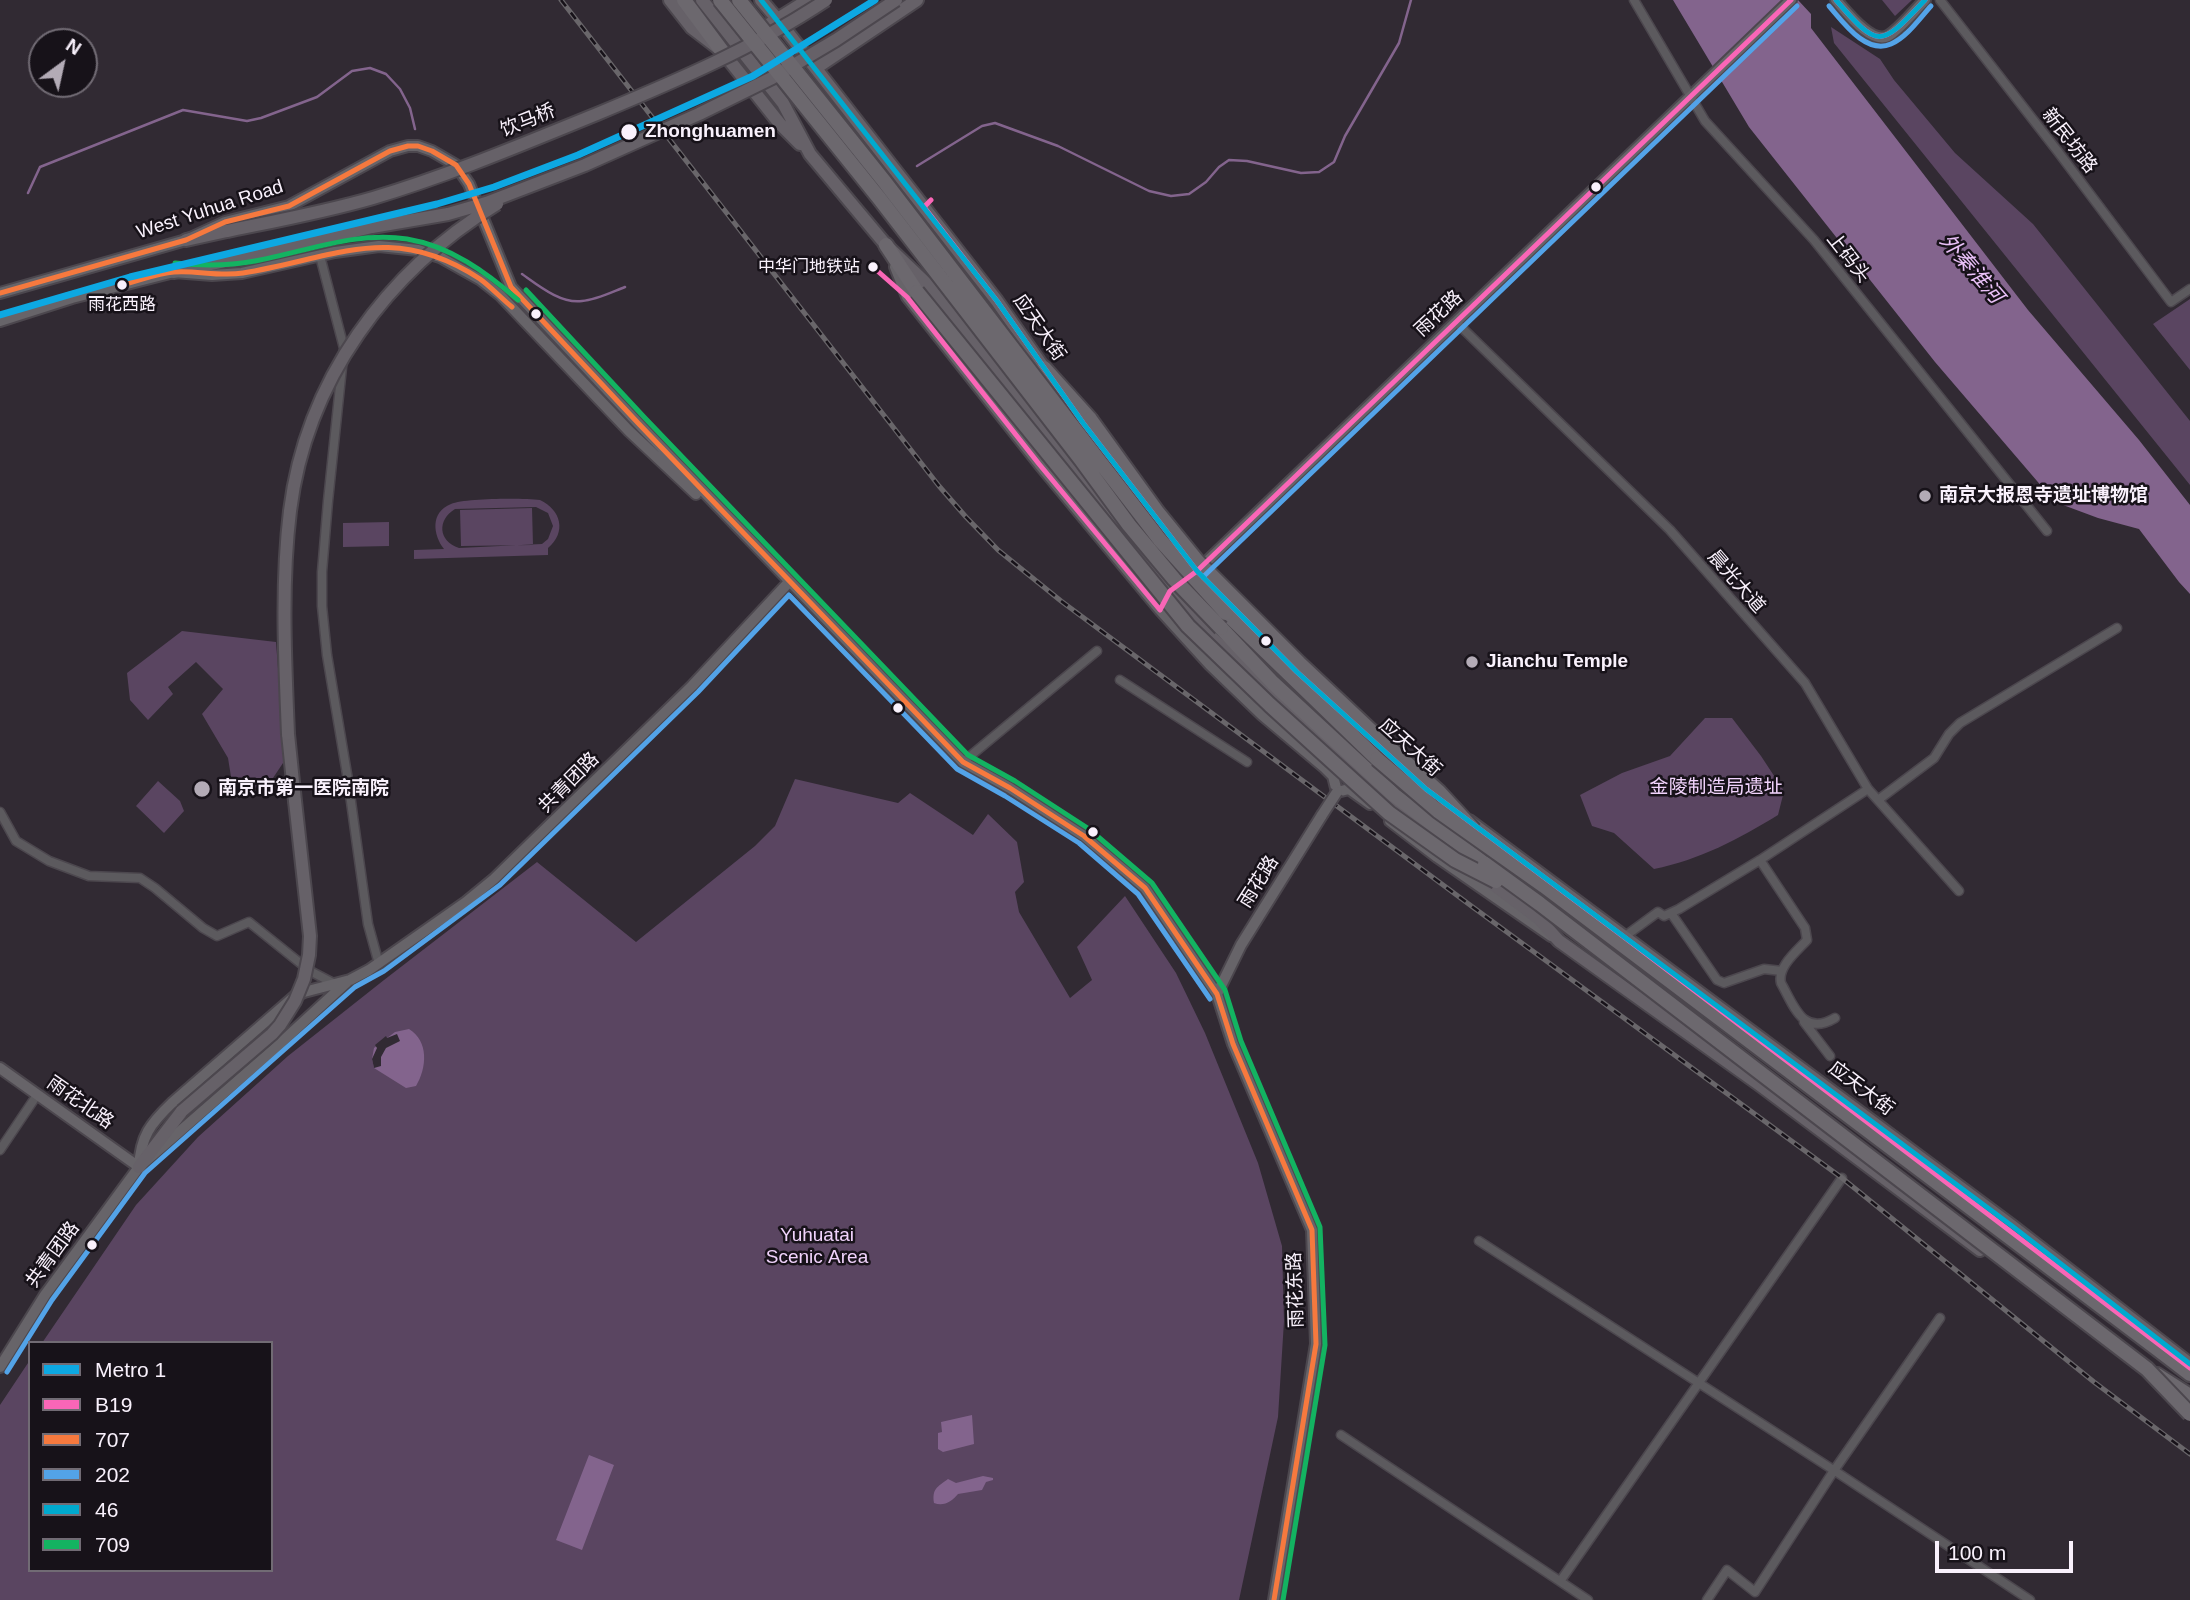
<!DOCTYPE html>
<meta charset="utf-8">
<style>
body{margin:0}
#map{position:relative;width:2190px;height:1600px;overflow:hidden;background:#312a33;font-family:Helvetica,sans-serif}
canvas{display:block}
.legend{position:absolute;left:28px;top:1341px;width:245px;height:231px;box-sizing:border-box;background:#171219;border:2px solid #716b74;margin:0;padding:9px 12px;list-style:none;font-size:21px;color:#f9f1fc}
.legend li{display:flex;align-items:center;gap:14px;height:35px}
.legend b{width:35px;border:2px solid #716b74}
.north{position:absolute;left:28px;top:28px;width:70px;height:70px;box-sizing:border-box;background:#171219;border:2px solid #716b74;border-radius:50%;rotate:33deg;font-size:19px;font-weight:700;line-height:28px;text-align:center;color:#f9f1fc}
.north::after{content:'';display:block;margin:auto;width:24px;height:32px;background:#b3abb6;clip-path:polygon(50% 0,100% 100%,50% 72%,0 100%)}
.scale{position:absolute;left:1935px;top:1541px;width:138px;height:32px;box-sizing:border-box;border:4px solid #f9f1fc;border-top:0;padding-left:9px;font-size:21px;line-height:24px;white-space:nowrap;color:#f9f1fc;-webkit-text-stroke:5px #171219;paint-order:stroke}
</style>
<div id="map">
<canvas width="2190" height="1600"></canvas>
<ul class="legend">
<li><b style="height:9px;background:#0da8e2"></b>Metro 1</li>
<li><b style="height:9px;background:#fa66b7"></b>B19</li>
<li><b style="height:9px;background:#f6793e"></b>707</li>
<li><b style="height:9px;background:#53a3e8"></b>202</li>
<li><b style="height:9px;background:#00a9ce"></b>46</li>
<li><b style="height:9px;background:#13b361"></b>709</li>
</ul>
<div class="north">N</div>
<div class="scale">100 m</div>
</div>
<script>
const ctx = document.querySelector('canvas').getContext('2d');
ctx.lineJoin = 'round';
function paint(path, color) { ctx.fillStyle = color; ctx.fill(path, 'evenodd'); }
function stroke(path, color, width, dash) { ctx.strokeStyle = color; ctx.lineWidth = width; ctx.lineCap = dash ? 'butt' : 'round'; ctx.setLineDash(dash || []); ctx.stroke(path); }
function label(font, color, halo, rows, align = 'center') {
  ctx.font = font + ' Helvetica,"Noto Sans SC",sans-serif'; ctx.lineWidth = 5; ctx.setLineDash([]); ctx.textBaseline = 'middle'; ctx.strokeStyle = halo; ctx.fillStyle = color; for (const [text, x, y, turn = 0] of rows) {
    ctx.save(); ctx.translate(x, y); ctx.rotate((+turn || 0) * Math.PI / 180); ctx.textAlign = isNaN(turn) ? turn : align; if (halo) ctx.strokeText(text, 0, 0); ctx.fillText(text, 0, 0); ctx.restore();
  }
}
paint(new Path2D(`
 M1882,0h30l-17,16z
 M1831,27l49,32 14,21 61,73 78,71 157,197v64l-356,-442z
 M2190,299v71l-37,-46z
 M540,500c21,10 27,32 8,48v7l-134,4v-9l30,-1c-11,-14 -14,-37 7,-45 14,-6 72,-6 89,-4zM536,507l12,6 5,13 -5,13 -6,5 -83,4c-21,-7 -22,-28 -4,-39z
 M532,508l1,37 -72,1 -1,-36z
 M389,522v24l-46,1v-24z
 M182,631l94,11 9,118 -16,24 -23,6 -14,-7 -4,-25 -26,-44 21,-25 -27,-27 -28,25 5,7 -25,26 -18,-20 -3,-27z
 M1705,718h27l29,38 23,35 -6,24c-39,24 -79,45 -124,54l-40,-36 -22,-7 -12,-31 42,-22 48,-17z
 M795,779l103,24 12,-10 63,42 15,-21 29,28 7,40 -9,10 4,20 51,86 22,-18 -15,-33 48,-51 51,77 29,60 53,130 24,83 2,75 -6,96 -39,183h-1239v-195l30,-45v210h241v-227h-229l94,-138 62,-68 90,-81 96,-76 153,-118 99,80 119,-96 20,-20z
 M158,781l22,20 4,10 -20,22 -28,-27z`), '#5a4561');
paint(new Path2D(`
 M1673,0h125l13,14v14l217,282 111,130 51,65v89l-11,-12 -40,-53 -41,-11 -43,-16 -120,-140 -186,-235z
 M409,1029c20,12 18,39 7,57l-10,2 -32,-20 -2,-9 2,-11 21,-16z
 M972,1415l2,29 -31,8 -5,-3v-16l4,-1 -1,-10z
 M589,1455l25,10 -32,85 -26,-10z
 M983,1476l10,2v2l-7,2 -4,8 -24,4c-6,7 -14,13 -24,9 -2,-14 3,-16 14,-24l8,4z`), '#83648d');
paint(new Path2D(`
 M397,1034l3,7 -14,7 -5,9v9l-7,2 -2,-9 5,-11 -2,-3 11,-9 1,2z`), '#312a33');
stroke(new Path2D(`
 M917,166l65,-40 13,-3 63,23 91,45 22,5 18,-2 17,-12 13,-15 10,-7 18,1 54,12 18,-1 15,-10 11,-26 54,-93 12,-43
 M28,193l12,-26 143,-57 64,11 14,-3 56,-21 35,-26 18,-3 16,6 14,15 10,19 5,21
 M522,274c17,12 39,30 60,27 14,-1 30,-9 43,-14`), '#83648d', 2.5);
const street = new Path2D(`
 M1634,0l71,121 109,119 233,291
 M1940,0l119,153 112,149 19,-13
 M320,256l24,92 -16,153 -6,71v34l5,49 21,125 14,101 6,43 11,40
 M1456,322l214,208 135,153 63,106 91,102
 M1120,680l127,82
 M963,762l134,-111
 M1878,800l56,-42 15,-24 11,-11 157,-95
 M0,812l16,29 33,20 40,15 51,2 15,10 48,40 14,8 32,-14 61,49 25,13
 M1760,860l45,68 2,12c-10,11 -30,27 -26,43 13,23 22,54 54,35
 M1671,913l46,67 7,3 40,-14 18,2
 M1624,937l34,-25 6,4 15,-7 81,-49 108,-71
 M1804,1022l26,34
 M0,1150l37,-55
 M1479,1241l356,230 195,129
 M1341,1435l247,165
 M1561,1580l281,-402
 M1707,1600l20,-30 28,22 78,-120 107,-154`);
const secondary = new Path2D(`
 M1836,0c10,11 35,45 52,36 12,-7 27,-26 37,-36
 M895,267l12,30 132,167 121,146 50,55 52,50 63,53 8,8 4,16 12,-3 21,15
 M0,293l186,-53 39,-18 64,-16 101,-55 18,-5h10l14,5 24,14 13,19 42,103 127,136 325,339 47,26 74,48 61,52 72,106 16,50 79,186 4,114 -42,256
 M0,321l72,-23 102,-26 38,3 30,-2 93,-21 44,-6 39,4 22,7 41,23 19,15 129,136 67,63
 M1197,571l594,-571
 M1390,821l47,36 114,79
 M1217,994l24,-49 81,-130
 M0,1068l139,99
 M139,1167c2,-31 11,-43 33,-64l123,-107 9,-4 46,-12 19,-10 97,-68 28,-23 198,-193 97,-104
 M0,1367l45,-72 94,-128 134,-117 74,-68`);
const primary = new Path2D(`
 M670,0l22,28 30,23 58,73 20,20
 M702,0l81,103 27,51 76,91 40,38 271,341 156,146 83,69
 M761,0l17,20 219,281 51,73
 M755,33l53,-33
 M816,68l101,-68
 M186,240l41,-9
 M174,272l61,-13
 M1073,409l31,41
 M1263,637l34,35 59,54
 M288,734l7,67
 M1469,821l543,405 178,138
 M1486,879l53,40 20,22 201,144 220,165
 M139,1167l43,-56`);
const highway = new Path2D(`
 M684,0l38,51
 M886,245l31,47
 M1044,368l46,51
 M1226,613l151,146
 M1221,628l52,55 121,112 91,69
 M2160,1351l30,23
 M2157,1375l33,21`);
stroke(street, '#4c474e', 11);
stroke(secondary, '#4c474e', 14);
stroke(primary, '#4c474e', 16);
stroke(highway, '#4c474e', 18);
stroke(street, '#5c5a5e', 8);
stroke(secondary, '#676469', 10);
stroke(primary, '#666168', 12);
stroke(highway, '#6c686e', 14);
const rail = new Path2D(`
 M561,0l378,486 27,31 32,33 63,51 409,304 372,273 252,204 96,72`);
stroke(rail, '#69666a', 5);
stroke(rail, '#171219', 2.5, [8]);
const secondaryBridge = new Path2D(`
 M1322,815l15,-23`);
const primaryBridge = new Path2D(`
 M227,231c49,-10 98,-19 146,-33 77,-23 150,-54 224,-84 79,-33 157,-66 229,-114
 M235,259l137,-32 76,-13 38,-11 99,-38 114,-51 73,-36 64,-38 60,-40
 M288,734c-3,-74 -7,-150 2,-223 16,-130 97,-240 207,-307
 M182,1111l90,-77 8,-9 15,-24 9,-22 5,-24 1,-19 -15,-135`);
const highwayBridge = new Path2D(`
 M720,0l159,198 203,263 47,64 45,54 47,49
 M739,0l145,181 276,359 66,73
 M917,292l271,334 82,79 119,108 66,47 41,21
 M1090,419l68,94 39,48 102,102 84,79 56,50 35,38
 M1377,759l61,52 106,75 616,465
 M1485,864l55,40 607,465 43,45`);
stroke(secondaryBridge, '#4c474e', 14, []);
stroke(primaryBridge, '#4c474e', 16, []);
stroke(highwayBridge, '#4c474e', 18, []);
stroke(secondaryBridge, '#676469', 10);
stroke(primaryBridge, '#666168', 12);
stroke(highwayBridge, '#6c686e', 14);
stroke(new Path2D(`
 M1836,0c44,51 45,46 89,0
 M931,200l-7,7 73,94 86,122 114,148 100,101 129,117 198,148 566,431
 M873,267l34,30 132,167 121,146 10,-19 27,-20 594,-571`), '#fa66b7', 5);
stroke(new Path2D(`
 M122,285c17,-4 35,-12 52,-13 22,-2 45,5 69,1 93,-15 148,-52 237,6 11,8 21,19 32,28
 M0,293l186,-53 39,-18 64,-16 101,-55 18,-5h10l14,5 24,14 13,19 42,103 127,136 325,339 47,26 74,48 61,52 72,106 16,50 79,186 4,114 -42,256`), '#f6793e', 5);
stroke(new Path2D(`
 M1829,6c14,16 37,49 62,38 16,-7 29,-26 40,-38
 M1203,577l594,-571
 M7,1372l45,-72 93,-127 210,-186 29,-16 116,-86 198,-193 91,-97 168,174 48,27 74,47 59,51 72,105`), '#53a3e8', 5);
stroke(new Path2D(`
 M761,0l236,301 86,122 114,148 100,101 129,117 586,437 178,138
 M1836,0c44,51 45,46 89,0`), '#00a9ce', 5);
stroke(new Path2D(`
 M175,263c27,3 53,3 80,-2 50,-9 100,-30 152,-22 43,7 79,33 111,61
 M526,290l118,127 324,338 47,26 74,48 63,54 73,107 16,51 79,186 5,118 -42,255`), '#13b361', 5);
stroke(new Path2D(`
 M0,315l130,-38 307,-73 57,-17 84,-32 175,-79 122,-76`), '#0da8e2', 7);
for (const [x, y, r, color] of [
 [629,132,9,"#f9f1fc"],
 [1596,187,6,"#f9f1fc"],
 [873,267,6,"#f9f1fc"],
 [122,285,6,"#f9f1fc"],
 [536,314,6,"#f9f1fc"],
 [1925,496,7,"#b3abb6"],
 [1266,641,6,"#f9f1fc"],
 [1472,662,7,"#b3abb6"],
 [898,708,6,"#f9f1fc"],
 [202,789,9,"#b3abb6"],
 [1093,832,6,"#f9f1fc"],
 [92,1245,6,"#f9f1fc"]
]) { const dot = new Path2D(); dot.arc(x, y, r, 0, 2 * Math.PI); ctx.fillStyle = color; ctx.fill(dot); stroke(dot, '#171219', 2.5); }
label('17px', '#f9f1fc', '#171219', [
 ["中华门地铁站",860,267],
 ["雨花西路",122,305,"center"]
], 'right');
label('19px', '#f9f1fc', '#171219', [
 ["饮马桥",528,121,-22],
 ["新民坊路",2069,141,52],
 ["West Yuhua Road",210,210,-18],
 ["上码头",1848,258,52],
 ["雨花路",1439,314,-43],
 ["应天大街",1039,328,55],
 ["晨光大道",1736,582,49],
 ["应天大街",1410,748,42],
 ["共青团路",569,783,-45],
 ["雨花路",1259,882,-58],
 ["应天大街",1861,1089,37],
 ["雨花北路",80,1103,35],
 ["共青团路",53,1255,-54],
 ["雨花东路",1296,1290,-92]
]);
label('bold 19px', '#f9f1fc', '#171219', [
 ["Zhonghuamen",645,132]
], 'left');
label('bold 19px', '#f9f1fc', '#171219', [
 ["南京大报恩寺遗址博物馆",1939,496],
 ["Jianchu Temple",1486,662],
 ["南京市第一医院南院",218,789]
], 'left');
label('19px', '#f1d3fc', '#171219', [
 ["金陵制造局遗址",1716,788],
 ["Yuhuatai",817,1236],
 ["Scenic Area",817,1258]
]);
label('italic 21px', '#eac1f8', '#171219', [
 ["外秦淮河",1971,269,49]
]);
</script>
